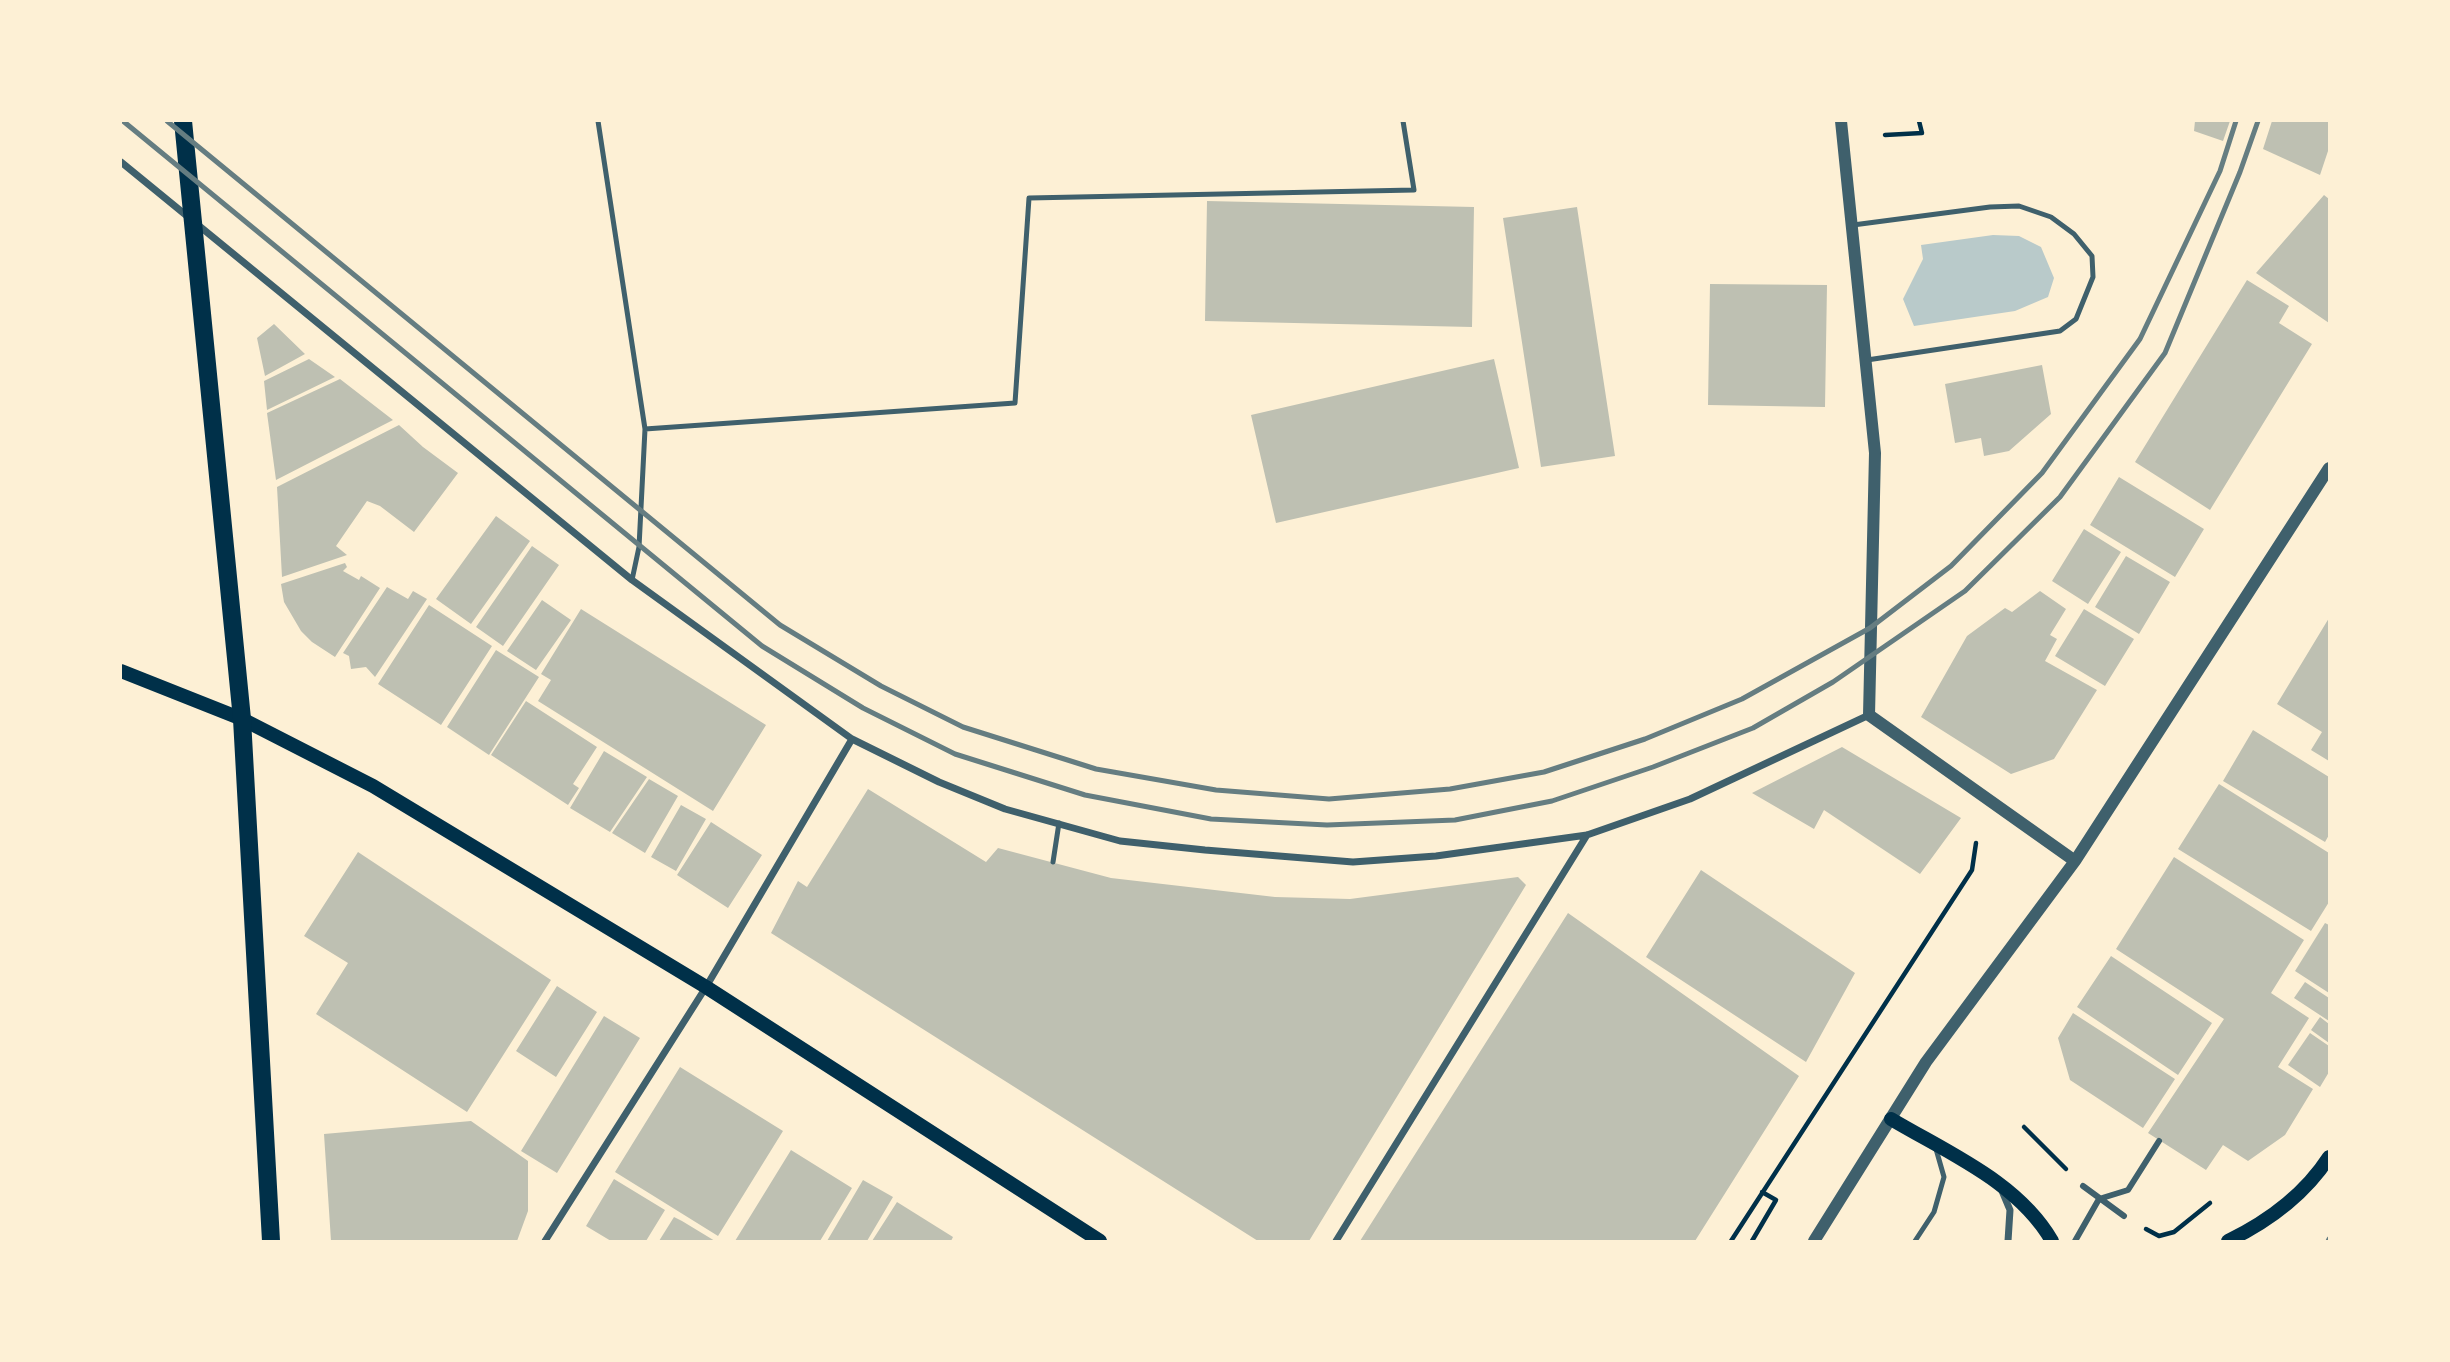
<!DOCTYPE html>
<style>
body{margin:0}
#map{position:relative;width:2450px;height:1362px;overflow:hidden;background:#fdf0d5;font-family:"Times New Roman",serif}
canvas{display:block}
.frame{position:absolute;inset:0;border:122px solid #fdf0d5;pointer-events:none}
</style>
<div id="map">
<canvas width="2450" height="1362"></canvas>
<div class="frame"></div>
</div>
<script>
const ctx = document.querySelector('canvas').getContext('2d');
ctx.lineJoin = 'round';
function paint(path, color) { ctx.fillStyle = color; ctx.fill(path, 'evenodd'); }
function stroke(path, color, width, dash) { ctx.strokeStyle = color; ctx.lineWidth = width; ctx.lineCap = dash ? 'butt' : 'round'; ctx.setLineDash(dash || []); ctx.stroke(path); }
paint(new Path2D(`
 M1993,235l26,1 22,11 13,31 -6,19 -33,14 -101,15 -11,-27 20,-40 -2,-14z`), '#b9caca');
paint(new Path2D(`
 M2195,121h35l-7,20 -29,-10z
 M2272,121h57v27l-9,27 -57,-26z
 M2324,195l5,4v124l-73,-50z
 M1207,201l267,6 -2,120 -267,-6z
 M1577,207l38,249 -74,11 -38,-249z
 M2247,280l42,26 -10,17 33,21 -102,166 -75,-48z
 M1710,284l117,1 -2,122 -117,-2z
 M274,324l31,30 -40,22 -8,-38z
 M309,359l26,18 -68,33 -3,-29z
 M1494,359l25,109 -243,55 -25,-108z
 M2042,365l9,49 -42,37 -25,5 -3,-18 -26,5 -10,-59z
 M340,379l53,41 -117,60 -9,-67z
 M399,425l24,22 35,26 -44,59 -34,-26 -13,-5 -31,45 11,9 -65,22 -5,-90z
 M2119,477l85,52 -29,48 -85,-52z
 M496,516l34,25 -59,83 -35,-25z
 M2084,529l37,23 -33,52 -36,-23z
 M532,546l27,19 -56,81 -27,-19z
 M2126,556l44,26 -31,52 -44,-27z
 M345,563l2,4 -4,4 16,9 2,-4 19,12 -45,69 -23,-15 -11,-11 -17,-29 -3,-18z
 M387,587l21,12 5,-8 14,8 -52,78 -9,-10 -15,2 -2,-13 -6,-3z
 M2040,591l26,18 -16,26 7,4 -12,22 52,29 -43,69 -43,15 -90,-57 46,-81 38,-28 7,4z
 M542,600l29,20 -35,50 -29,-19z
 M429,605l63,41 -51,79 -63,-41z
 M581,609l185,116 -53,86 -175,-110 13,-21 -10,-6z
 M2084,609l50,30 -29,47 -50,-30z
 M2329,618v143l-18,-11 11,-18 -45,-28z
 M496,650l43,27 -50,78 -42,-28z
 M526,701l71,46 -24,37 6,4 -11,17 -77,-50z
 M2253,730l76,47v58l-4,7 -102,-61z
 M1842,747l119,71 -41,56 -96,-64 -10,19 -62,-36z
 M604,751l43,26 -37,55 -40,-24z
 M649,779l29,17 -33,57 -33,-20z
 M2219,784l110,69v49l-18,29 -133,-82z
 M868,789l118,73 12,-14 113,30 164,19 75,2 168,-22 8,8 -217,356h-51l-487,-308 27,-52 9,6z
 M681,805l25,14 -30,52 -25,-14z
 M711,822l51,33 -34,53 -51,-33z
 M358,852l193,128 -84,132 -151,-98 32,-51 -44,-27z
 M2174,857l130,83 -33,53 38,25 -31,49 35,22 -28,46 -37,26 -25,-16 -17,25 -58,-37 76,-114 -108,-70z
 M1701,870l154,103 -49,89 -160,-105z
 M1568,913l231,163 -104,165h-335z
 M2325,923l4,2v68l-34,-22z
 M2111,956l101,67 -34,52 -101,-68z
 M2305,982l24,16v23l-35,-23z
 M557,986l40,26 -41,65 -40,-26z
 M2073,1013l102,66 -32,49 -73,-48 -12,-42z
 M604,1016l36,22 -83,135 -36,-22z
 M2320,1017l9,7v19l-18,-13z
 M2310,1033l19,13v26l-9,15 -32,-22z
 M680,1067l103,64 -65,105 -103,-64z
 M471,1121l57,40v50l-11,30h-186l-7,-107z
 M791,1150l61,38 -32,53h-85z
 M614,1179l51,31 -19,31h-35l-25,-15z
 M863,1180l30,17 -26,44h-40z
 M897,1202l56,35 -2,4h-79z
 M674,1217l8,4 33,20h-56z`), '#bec0b2');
stroke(new Path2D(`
 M1885,135l37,-2 -3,-12
 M2024,1127l42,42
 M2146,1229l13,7 15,-4 36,-29
 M1731,1241l241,-371 4,-27
 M1752,1241l24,-41 -14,-8`), '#003049', 4.5);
stroke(new Path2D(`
 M598,121l47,308 -6,118 -7,33
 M1853,225l137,-18 29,-1 32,11 23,17 18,22 1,21 -17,42 -16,12 -193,29
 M645,429l370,-26 14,-205 385,-8 -11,-69
 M1053,862l6,-39
 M1915,1241l19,-29 10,-35 -8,-28`), '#3f606c', 5);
stroke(new Path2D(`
 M2083,1186l41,30
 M2075,1241l24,-42 29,-9 31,-49`), '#3f606c', 6);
stroke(new Path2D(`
 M121,162l511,418 220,159 87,43 66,27 115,32 85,9 148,12 83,-6 151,-21 103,-36 179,-84
 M2002,1191l8,19 -2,31
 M545,1241l161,-254 146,-248
 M1336,1241l251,-406`), '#3f606c', 7);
stroke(new Path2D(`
 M1841,121l34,332 -6,262 206,146
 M1814,1241l112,-179 149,-201 254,-393`), '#3f606c', 12);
stroke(new Path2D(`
 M121,671l121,48 131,67 333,201 394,254
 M1891,1119c57,34 127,63 161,122
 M2228,1241c39,-19 77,-47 101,-84`), '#003049', 14);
stroke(new Path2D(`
 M183,121l59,598 29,522`), '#003049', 18);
stroke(new Path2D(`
 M123,121l639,525 101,62 92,46 130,41 126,24 116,6 128,-5 97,-19 101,-34 100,-39 80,-46 132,-91 95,-94 105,-144 75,-181 18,-51
 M167,121l613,504 101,61 82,41 133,42 120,21 113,9 121,-10 94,-17 101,-33 97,-40 128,-71 81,-62 91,-93 98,-134 80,-168 16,-50
 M2328,1241l1,-2`), '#657d81', 5);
</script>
